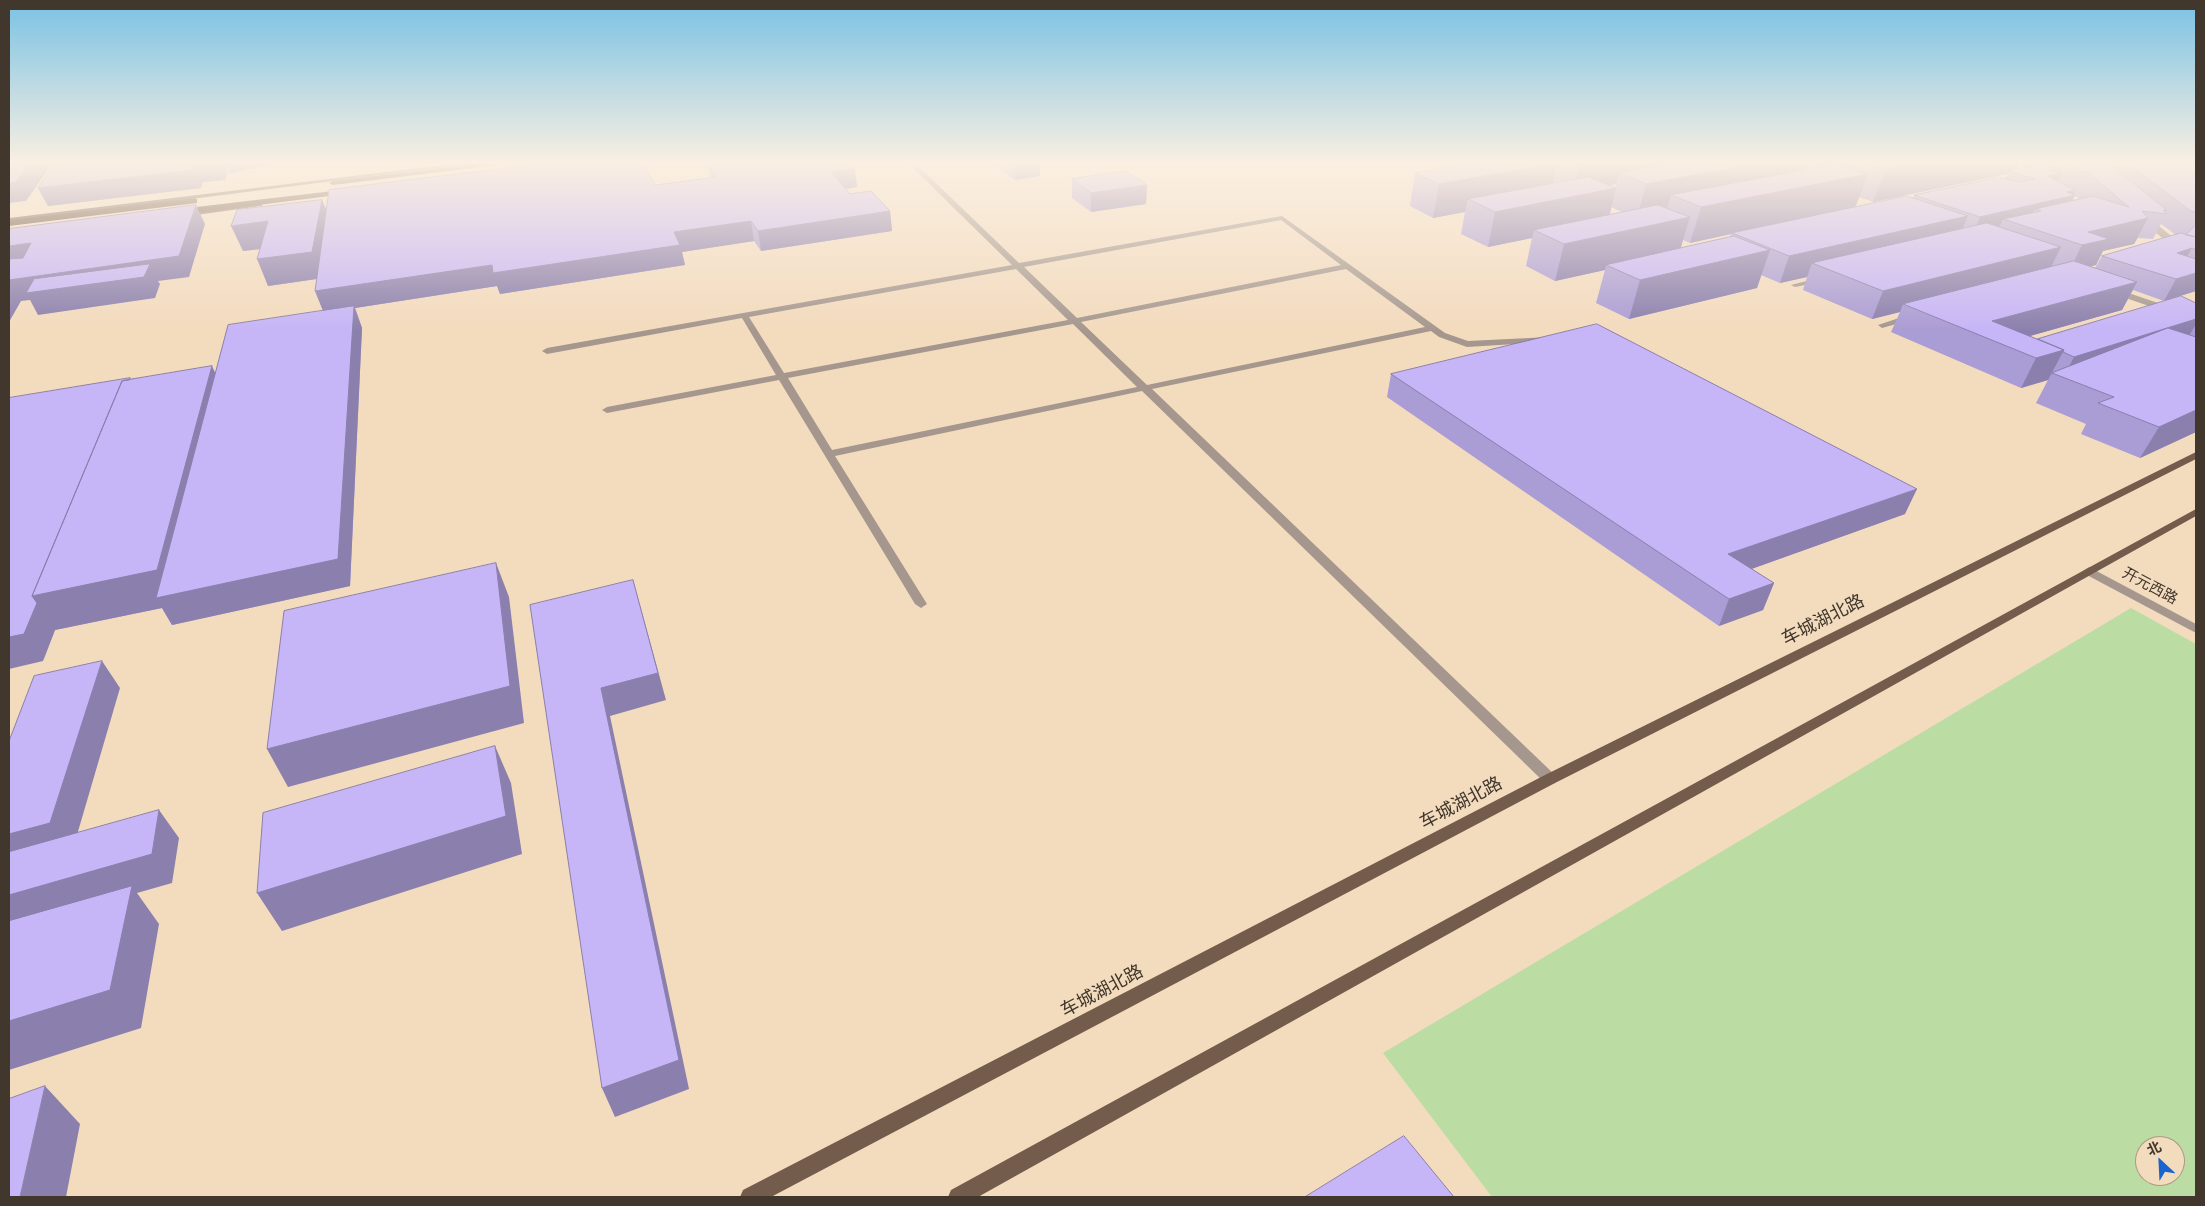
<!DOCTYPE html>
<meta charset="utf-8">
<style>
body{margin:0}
#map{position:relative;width:2205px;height:1206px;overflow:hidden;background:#f3dbbe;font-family:"Public Sans","Noto Sans SC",sans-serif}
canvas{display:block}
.frame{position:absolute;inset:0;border:10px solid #41372c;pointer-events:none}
.north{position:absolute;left:2135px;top:1136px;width:50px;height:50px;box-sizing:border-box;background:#f3dbbe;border:1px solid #ac9984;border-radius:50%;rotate:335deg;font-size:14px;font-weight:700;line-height:20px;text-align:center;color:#41372c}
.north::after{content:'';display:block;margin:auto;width:18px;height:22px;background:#1a64cf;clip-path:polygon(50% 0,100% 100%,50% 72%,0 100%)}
</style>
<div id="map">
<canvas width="2205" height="1206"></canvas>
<div class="frame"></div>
<div class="north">北</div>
</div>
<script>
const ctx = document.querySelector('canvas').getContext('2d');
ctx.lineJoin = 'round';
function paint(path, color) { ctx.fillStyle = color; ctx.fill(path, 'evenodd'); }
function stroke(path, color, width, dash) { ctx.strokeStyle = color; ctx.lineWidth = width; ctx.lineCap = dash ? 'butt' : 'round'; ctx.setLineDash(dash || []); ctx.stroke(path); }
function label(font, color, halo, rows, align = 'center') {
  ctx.font = font + ' "Public Sans","Noto Sans SC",sans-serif'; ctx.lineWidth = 4; ctx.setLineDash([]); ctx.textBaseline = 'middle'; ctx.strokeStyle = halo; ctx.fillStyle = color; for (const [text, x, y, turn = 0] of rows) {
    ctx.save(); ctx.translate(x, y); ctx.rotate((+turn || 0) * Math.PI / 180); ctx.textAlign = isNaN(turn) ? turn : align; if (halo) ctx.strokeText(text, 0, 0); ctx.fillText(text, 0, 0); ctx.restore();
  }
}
paint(new Path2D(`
 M2131,608l65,36v553h-704l-109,-144zM2145,1146h30v30h-30z`), '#bbdda3');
paint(new Path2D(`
 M908,163h7l104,100 263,-47 163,117 23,8 82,-4v4l-3,1 -80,5 -28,-10 -8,-6 -279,58 403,386 2,4 -2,4 -5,1 -5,-1 -403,-392 -307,65 92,148 -6,4 -6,-4 -136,-224 -172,33 -5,-3 5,-3 169,-32 -34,-57 -195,36 -5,-3 5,-3 465,-83zM1281,220l60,45 -264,53 -53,-51zM1016,269l52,51 -284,53 -35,-56zM1346,269l79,58 -278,58 -66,-63zM1073,324l64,63 -305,63 -44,-72z
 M2021,163h7l15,14v2h-4z
 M2142,217h6l33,27v4h-7l-32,-27z
 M1822,277l4,2 -1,2 -30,6 -4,-2z
 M2111,289h6l79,27v6l-85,-29z
 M1911,314l3,1v4l-32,9 -4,-3z
 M2089,567l107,57v9l-111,-59 -2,-3z`), '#a5978e');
paint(new Path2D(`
 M459,163h17l-467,59v-4z
 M259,203l4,2 -2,1 -79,11 -4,-2 4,-2z
 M2196,452v7l-641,324 -784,414h-31l3,-7 802,-415z
 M2196,509v7l-1218,681h-30l3,-7z`), '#735c4b');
paint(new Path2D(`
 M480,163h22l-4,2 -165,20 -4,-2 4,-2z
 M350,189l4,2 -1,2 -174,22 -4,-3 4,-3z
 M194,198l3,1v4l-188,23v-6z`), '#614734');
paint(new Path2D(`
 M56,163h217l-3,2 -39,8h-5l1,2 -2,5 -22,2 -2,6 -153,18 -10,-18z
 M707,163l150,24 -11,2 4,5 40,17 2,20 -131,20 -7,-10 -72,11 3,13 -185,29 -3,-8 -142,22 7,20 -12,258 -178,39 -10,-17 -107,22 -12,31 88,-282 84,-6 108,-62 -8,-20 2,-12 -49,7 -8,-37 -17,2 79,-51 5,10 328,-25 55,-7z
 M991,163h50h-2l1,13 -25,4z
 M1472,163h548l-3,6 18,-4 -3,-2h164v128l-32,10 -31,-11 -11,20 -93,26 9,3 158,-36v129l-56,26 -59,-24 5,-10 -50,-21 12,-23 -27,8 -130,-56 9,-20 -28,7 -69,-29 4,-13 -27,6 -19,-8 -4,13 -128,31 -33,-16 9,-33 -50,11 -29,-15 6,-28 -44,9 -27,-13 4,-22 -32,6 -23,-12 5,-33zM2007,174l-2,4 -91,17 -1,3 -58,9 4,-10 14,5zM1616,184l-1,4 -6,-3zM2075,196l4,3 -7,1zM1611,207l11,5 -12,2zM2161,224l15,11 -74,21 -7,12 -5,-2 6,-1 7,-14 31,-7 4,-6 15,1zM1731,234l-1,3 -49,11 2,-8 7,3z
 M1072,179l75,6 -1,19 -55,8 -19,-14z
 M1391,374l514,140 -154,55 23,14 -11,27 -44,16 -332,-229z`), '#aa9cd4');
paint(new Path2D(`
 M31,163h22l-27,38 -17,2v-20z
 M207,163h15l5,12 -2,5 -22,2 -2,6 -153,18 -10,-18z
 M227,163h46l-3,2 -39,8z
 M1015,163h26h-2l1,13 -25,4z
 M1557,163l-7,33 -82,3 -3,13 -32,6 6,-34z
 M1580,163h150l-111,10 -3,11 -43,8z
 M1760,163h46l-8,23 -127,9 -5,18 -29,5 9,-34z
 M1818,163h34l-4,11 -36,8z
 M1917,163h103l-4,9 -8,-1 -1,3 -134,28 13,-33z
 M2056,168l-3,7 9,-2 -9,19 -14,3 11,-25z
 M855,169l2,18 -23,4 -3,-19z
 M1868,174l-13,34 -123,25 -1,1 -41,9 11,-36z
 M1147,185l-1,19 -55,8v-19z
 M1616,188l-8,34 -74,8 -2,8 -44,9 7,-35z
 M2075,190l-2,5h2l-9,19 -25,-3 -6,-2 -7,14 -25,-4 -5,11 -26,6 8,-19z
 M322,200l10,25 -9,53 -55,8 -11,-27z
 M196,205l9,19 -16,53 -31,4 2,3 -5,14 -117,17 -8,-15 -9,1 -12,21v-42z
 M890,211l2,20 -131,20 -3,-20z
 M1968,216l-11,26 -145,21 -5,14 -27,6 9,-27z
 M1690,217l-11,36 -73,12 -1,5 -50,11 9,-37z
 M2148,218l-14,26 -31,7 -7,14 -27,7 19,-40z
 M268,221l11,26 -36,4 -12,-25z
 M751,221l3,20 -72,11 3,13 -185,29 -3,-8 -142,22 7,20 -12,258 -178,39 -10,-17 -107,22 -12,31 -34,8v-32l23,-41 98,-218 12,24 70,-36 14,30 98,-83 -9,-22 359,-59z
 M31,243l11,20 -33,5v-22z
 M2061,247l-13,26 -145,31 -3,8 -28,7 11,-28z
 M2192,248l-12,21 -3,-16z
 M1770,250l-13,38 -128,31 11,-39z
 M2196,273v18l-32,10 12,-22z
 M2137,282l-15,28 -120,34 -10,-23z
 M2196,319v5l-9,15 -124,39 11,-21z
 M2064,350l-16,30 -27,8 15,-30z
 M2196,410v22l-56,26 19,-31z
 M1917,489l-12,25 -187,67 10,-27z
 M496,563l13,34 15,126 -236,64 -21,-38z
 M633,580l33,120 -56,16 79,373 -74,28 -13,-29 -1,-400z
 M1774,583l-11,27 -44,16 10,-27z
 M102,661l18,27 -48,164 -63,17v-35z
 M495,746l16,37 11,71 -240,77 -25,-38z
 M159,810l20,28 -7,45 -35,10 22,31 -18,104 -132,42v-175z
 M45,1086l35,38 -14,73h-46z`), '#8b7fad');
const building = new Path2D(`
 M9,163h22l-15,19 -7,1z
 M56,163h151l-12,1 -2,6 -155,18z
 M548,163h95l12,22 61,-8 -9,-14h142l6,6 -24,3 19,22 21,-3 19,20 -132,20 -7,-10 -77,11 6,13 -187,28 -1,-8 -177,26 14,-101z
 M1472,163h85l-118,21 -24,-11z
 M1676,163h84l-114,21 -27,-11z
 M1867,163h50l-31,6z
 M2067,163h41l59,47h-4l4,4 -25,-3 6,7 -60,14 21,7 -27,6 -79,-26 38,-8 -6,-2 58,-13 36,11 -42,-35 -9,-1z
 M2127,163h69v49l-5,-1z
 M1836,164l32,10 -167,33 -30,-12z
 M2040,164l16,4 -6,2 12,3 -14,3 27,14 -8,2 8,3 -95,22 -66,-22 85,-18 20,5 16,-3 -27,-8z
 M1126,171l21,14 -56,8 -19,-14z
 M1588,177l28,11 -121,24 -27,-13z
 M1907,196l61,20 -179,40 -57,-23z
 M322,200l-10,52 -55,7 11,-38 -37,5 6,-16z
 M196,205l-17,51 -170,24v-21l14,-1 8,-15 -22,3v-17z
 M1658,205l32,12 -126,27 -30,-14z
 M1987,223l74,24 -178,44 -71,-28z
 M2195,226h1v11l-10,-2z
 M2181,233l15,4v13l-4,-2 -15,5 19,6v14l-20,6 -74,-23z
 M1734,236l36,14 -130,30 -34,-15z
 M2074,261l63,21 -145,39 72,29 -28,8 -133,-54z
 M150,264l-6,13 -118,16 8,-14z
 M2181,296l15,7v16l-122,38 -11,-5 1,-2 -26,-11z
 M354,306l-16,253 -182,39 72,-273z
 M1597,324l320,165 -189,65 46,29 -45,16 -338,-225z
 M2168,328l28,9v73l-37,17 -61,-24 16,-6 -62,-24z
 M212,366l-55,204 -125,26 90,-215z
 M130,378l-1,2 -7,1 -90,215 5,7 -13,31 -15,3v-239z
 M496,563l14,123 -243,63 17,-138z
 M633,580l25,93 -57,15 78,372 -77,28 -72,-483z
 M102,661l-52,162 -41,11v-93l25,-65z
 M495,746l11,70 -249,77 6,-80z
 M159,810l-7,44 -143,41v-43z
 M132,886l-22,104 -101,31v-100z
 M45,1086l-25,111h-11v-98z
 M1404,1136l50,61h-149z`);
paint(building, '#c6b5f7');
stroke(building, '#8b7fad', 1);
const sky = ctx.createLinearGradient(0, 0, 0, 332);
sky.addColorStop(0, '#79c2e4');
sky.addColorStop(0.49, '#faefe2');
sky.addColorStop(1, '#faefe200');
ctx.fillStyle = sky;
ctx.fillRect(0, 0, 2205, 332);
label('15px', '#41372c', '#f3dbbe', [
 ["开元西路",2150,586,28]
]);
label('18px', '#41372c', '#f3dbbe', [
 ["车城湖北路",1823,620,-27],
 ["车城湖北路",1461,803,-28],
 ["车城湖北路",1102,991,-28]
]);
</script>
